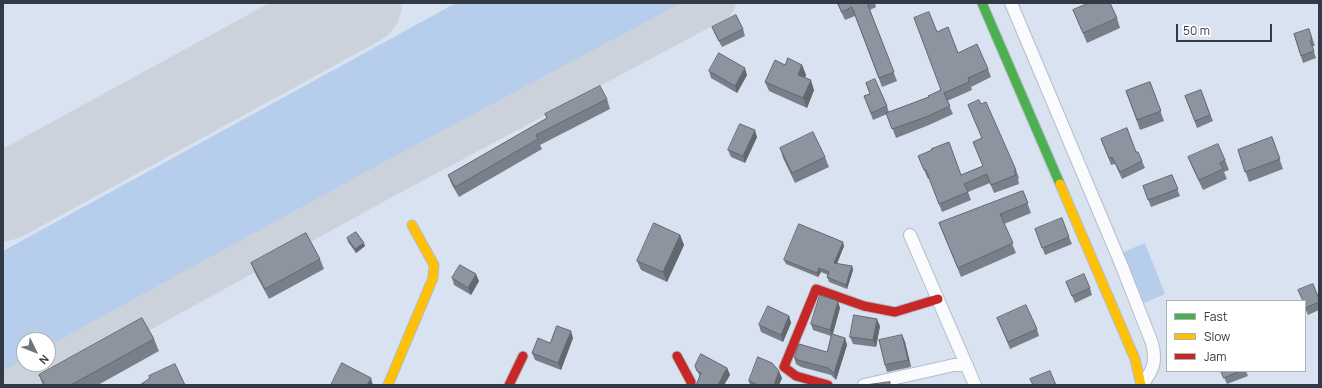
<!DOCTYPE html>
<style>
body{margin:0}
#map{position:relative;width:1322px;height:388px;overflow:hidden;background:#d9e2f0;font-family:Manrope,sans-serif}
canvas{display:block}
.frame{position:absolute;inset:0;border:4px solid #313a46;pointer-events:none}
.legend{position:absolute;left:1166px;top:300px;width:140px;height:72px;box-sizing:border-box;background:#fff;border:1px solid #adb0b5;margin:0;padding:5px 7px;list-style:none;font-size:12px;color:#313a46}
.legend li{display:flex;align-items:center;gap:8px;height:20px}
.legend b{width:20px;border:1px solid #adb0b5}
.north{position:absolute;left:16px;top:332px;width:40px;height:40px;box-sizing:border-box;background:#fff;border:1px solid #adb0b5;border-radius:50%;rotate:133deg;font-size:11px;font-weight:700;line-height:16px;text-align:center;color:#313a46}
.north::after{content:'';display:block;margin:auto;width:14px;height:18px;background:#6c7582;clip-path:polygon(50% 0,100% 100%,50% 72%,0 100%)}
.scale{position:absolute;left:1176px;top:24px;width:96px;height:18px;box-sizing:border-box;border:2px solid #313a46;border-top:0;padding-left:5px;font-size:12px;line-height:14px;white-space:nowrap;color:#313a46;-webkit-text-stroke:3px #fff;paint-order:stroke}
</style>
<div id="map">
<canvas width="1322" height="388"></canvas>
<div class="frame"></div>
<ul class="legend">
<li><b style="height:5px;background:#4caf50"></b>Fast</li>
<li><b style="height:5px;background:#ffc107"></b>Slow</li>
<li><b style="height:5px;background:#c62828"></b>Jam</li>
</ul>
<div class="north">N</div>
<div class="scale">50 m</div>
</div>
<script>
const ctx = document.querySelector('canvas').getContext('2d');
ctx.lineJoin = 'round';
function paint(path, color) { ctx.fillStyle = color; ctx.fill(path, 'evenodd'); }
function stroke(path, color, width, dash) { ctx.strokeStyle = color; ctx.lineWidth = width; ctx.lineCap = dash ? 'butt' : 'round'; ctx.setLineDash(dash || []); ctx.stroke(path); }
paint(new Path2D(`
 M456,3h240l-648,355v-18h-24v24h13l-34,18v-131z
 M1145,243l20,51 -25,11 -21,-51z`), '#b6cdec');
stroke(new Path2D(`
 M13,385l374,-205 331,-177`), '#ccd2dc', 35);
stroke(new Path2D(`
 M3,198l356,-195`), '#ccd2dc', 86);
const street = new Path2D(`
 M1011,3l110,261 31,79c5,19 1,27 -10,42
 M910,235l65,150
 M864,385l90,-20h13`);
const fast = new Path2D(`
 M982,3l78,181`);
const slow = new Path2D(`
 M1060,184l75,175 6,26
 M388,385l45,-107 1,-13 -22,-40`);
const jam = new Path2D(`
 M677,356l14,26v3
 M509,385l14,-29
 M828,385l-32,-9 -12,-9 32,-78 48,17 31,6 43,-13`);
stroke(street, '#b5bdc9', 14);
stroke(fast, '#b5bdc9', 11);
stroke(slow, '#b5bdc9', 11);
stroke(jam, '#b5bdc9', 11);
stroke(street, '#f9fbfd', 12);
stroke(fast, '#4caf50', 9);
stroke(slow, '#ffc107', 9);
stroke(jam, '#c62828', 9);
paint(new Path2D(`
 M837,3h38l1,4 -6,3 27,71 -15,6 -27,-71 -10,4z
 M1073,10l44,8 3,10 -33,15z
 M712,27l31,2 2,7 -23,11 -7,-13z
 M1309,29l6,17h-3l4,12 -13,5 -9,-29z
 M937,32l21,21 30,16 3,8 -20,10 1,3 -25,11 6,13 -24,11 -33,13 -9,-24 -14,6 -9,-24 6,-2 -4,-11 21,23 2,6 40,-15 12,-7z
 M785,65h17l4,10 -1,3 9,12 -7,18 -38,-17 -4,-9z
 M709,71l38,4 -10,18 -26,-15z
 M1150,82l14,39 -24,9 -14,-39z
 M1201,90l12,31 -16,7 -12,-32z
 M607,99l3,10 -70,36 2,4 -83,48 -7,-12 -4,-10 99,-56 -2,-5z
 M981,104l35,66 3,8 -1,1 1,5 -25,9 -4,-10 -22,9 3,8 -29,12 -13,-34 -1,1 -10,-23 43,19 22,-9 -10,-24 9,-4 -14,-33z
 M757,137l-12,26 -14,-6 -3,-7z
 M1272,137l11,32 -34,13 -11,-32z
 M1101,139l35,13 6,9 3,7 -23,11 -7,-15 -4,1z
 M780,148l45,9 4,10 -34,16 -12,-25z
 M1188,157l37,3 4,10 -5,2 3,7 -24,11 -11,-23z
 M1172,175l8,21 -29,11 -8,-21z
 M1023,191l8,22 -27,11 12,29 -55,24 -22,-54z
 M1035,229l34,8 3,7 -27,11z
 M680,235l4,10 -17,37 -26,-12 -4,-9z
 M347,238l18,8 -9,7 -8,-11z
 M844,246l-7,18 15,2 1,4 -6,19 -18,-7 -2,-5 1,-2 -7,-3 -3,5 -32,-13 -2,-4z
 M320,259l4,10 -55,30 -14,-26 -4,-10z
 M452,278l27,3 -8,14 -17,-10z
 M1066,282l24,6 2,7 -17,8z
 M1319,299v11l-11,5 -3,-7z
 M840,308l-7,26 12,4 2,7 -11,35 -5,-5 -30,-8 -5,-3 -2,-7 33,-5 4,-16 -18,-6 -2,-6z
 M789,316l2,7 -8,19 -22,-10 -2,-7z
 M997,318l40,11 2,7 -29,13z
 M880,326l-4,21 -23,-3 -3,-7z
 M902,335l3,7 6,25 -24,5 -2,-7z
 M573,338l-12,32 -26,-10 -3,-7 18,-10z
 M154,339l5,12 -61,34h-55l-4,-10z
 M695,366l32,2 3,7 -6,10h-28l4,-8z
 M1221,371h25l2,5 -21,8z
 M782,378l-3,7h-29l-1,-4z`), '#797f89');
paint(new Path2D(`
 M802,65l4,10 -4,10 -4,-10z
 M745,68l2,7 -10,18 -2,-7z
 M811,80l3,10 -7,18 -4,-10z
 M755,130l2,7 -12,26 -2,-7z
 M680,235l4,10 -17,37 -4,-10z
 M843,242l1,4 -9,22 -1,-5z
 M364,243l1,3 -9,7 -1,-4z
 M852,266l1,4 -6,19 -1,-4z
 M819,268l2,4 -3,5 -1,-4z
 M476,274l3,7 -8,14 -3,-7z
 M838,301l2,7 -8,28 -2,-6z
 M789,316l2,7 -8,19 -2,-7z
 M877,319l3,7 -4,21 -3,-7z
 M571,331l2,7 -12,32 -3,-7z
 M902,335l3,7 6,25 -3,-7z
 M845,338l2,7 -11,35 -2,-7z
 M727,368l3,7 -6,10h-6z
 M779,371l3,7 -3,7h-5z
 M371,378l2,7h-6z`), '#63686f');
const building = new Path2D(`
 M838,3h29l27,69 -15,6 -27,-71 -10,5z
 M1089,3h21l7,15 -34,15 -10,-23z
 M929,12l8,20 11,-5 10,26 19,-9 11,25 -20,9 1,4 -25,11 6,13 -24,11 -34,12 -6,-16 43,-16 -1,-1 13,-6 -27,-72z
 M736,15l7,14 -24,12 -7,-14z
 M1309,29l3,10 -2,1 4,11 -13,5 -7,-22z
 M719,53l26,15 -10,18 -26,-15z
 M788,58l14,7 -4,10 13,5 -8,18 -38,-16 10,-22 10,5z
 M875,79l12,27 -16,7 -7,-17 6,-2 -4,-11z
 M1150,82l11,29 -24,9 -11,-29z
 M600,86l7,13 -71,36 2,4 -83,48 -7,-12 99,-57 -2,-4z
 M1201,90l9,25 -15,6 -10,-25z
 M979,100l2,4 5,-2 30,68 -2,1 2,4 -25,10 -4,-11 -23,10 4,8 -29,12 -13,-34h-2l-6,-14 14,-6 -1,-1 18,-7 12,33 22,-9 -10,-24 9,-4 -14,-33z
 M740,124l15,6 -12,26 -15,-6z
 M1127,128l9,24h2l4,9 -22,11 -8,-15 -3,1 -8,-19z
 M813,132l12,25 -33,16 -12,-25z
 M1272,137l8,22 -35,13 -7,-22z
 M1218,144l7,16 -5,3 3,6 -24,11 -11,-23z
 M1172,175l6,14 -30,11 -5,-14z
 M1023,191l5,12 -28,11 13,29 -55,25 -19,-45z
 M1062,218l7,19 -27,11 -7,-19z
 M654,223l26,12 -17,37 -26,-11z
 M799,224l44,18 -9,21 18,3 -6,19 -19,-8 2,-5 -10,-4 -2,5 -33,-13z
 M356,232l8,11 -9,6 -8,-11z
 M306,233l14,26 -55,30 -14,-26z
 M460,265l16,9 -8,14 -16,-10z
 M1084,274l6,14 -18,8 -6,-14z
 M1313,284l6,15v3l-14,6v-7h-2l-5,-11z
 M820,295l18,6 -8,29 -19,-6z
 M1026,305l11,24 -29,13 -11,-24z
 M768,306l21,10 -8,19 -22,-10z
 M854,315l23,4 -4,21 -23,-3z
 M142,318l12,21 -83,46h-26l-6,-10z
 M557,326l14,5 -13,32 -26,-10 6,-15 12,5z
 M832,334l13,4 -11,35 -6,-5 -30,-8 -4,-3 5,-13 28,8z
 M902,335l6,25 -23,5 -6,-25z
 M701,354l26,14 -9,17h-22l1,-2 4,-10 -4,-2 -2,-5z
 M758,357l14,6 7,8 -5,14h-16l-9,-4z
 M342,363l29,15 -4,7h-36z
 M175,364l10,21h-45l10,-7 -1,-2z
 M1050,371l6,14h-23l-3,-6z
 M1221,371h19l-16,7z
 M890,382v3h-24z`);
paint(building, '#8d949f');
stroke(building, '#63686f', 1);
</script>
